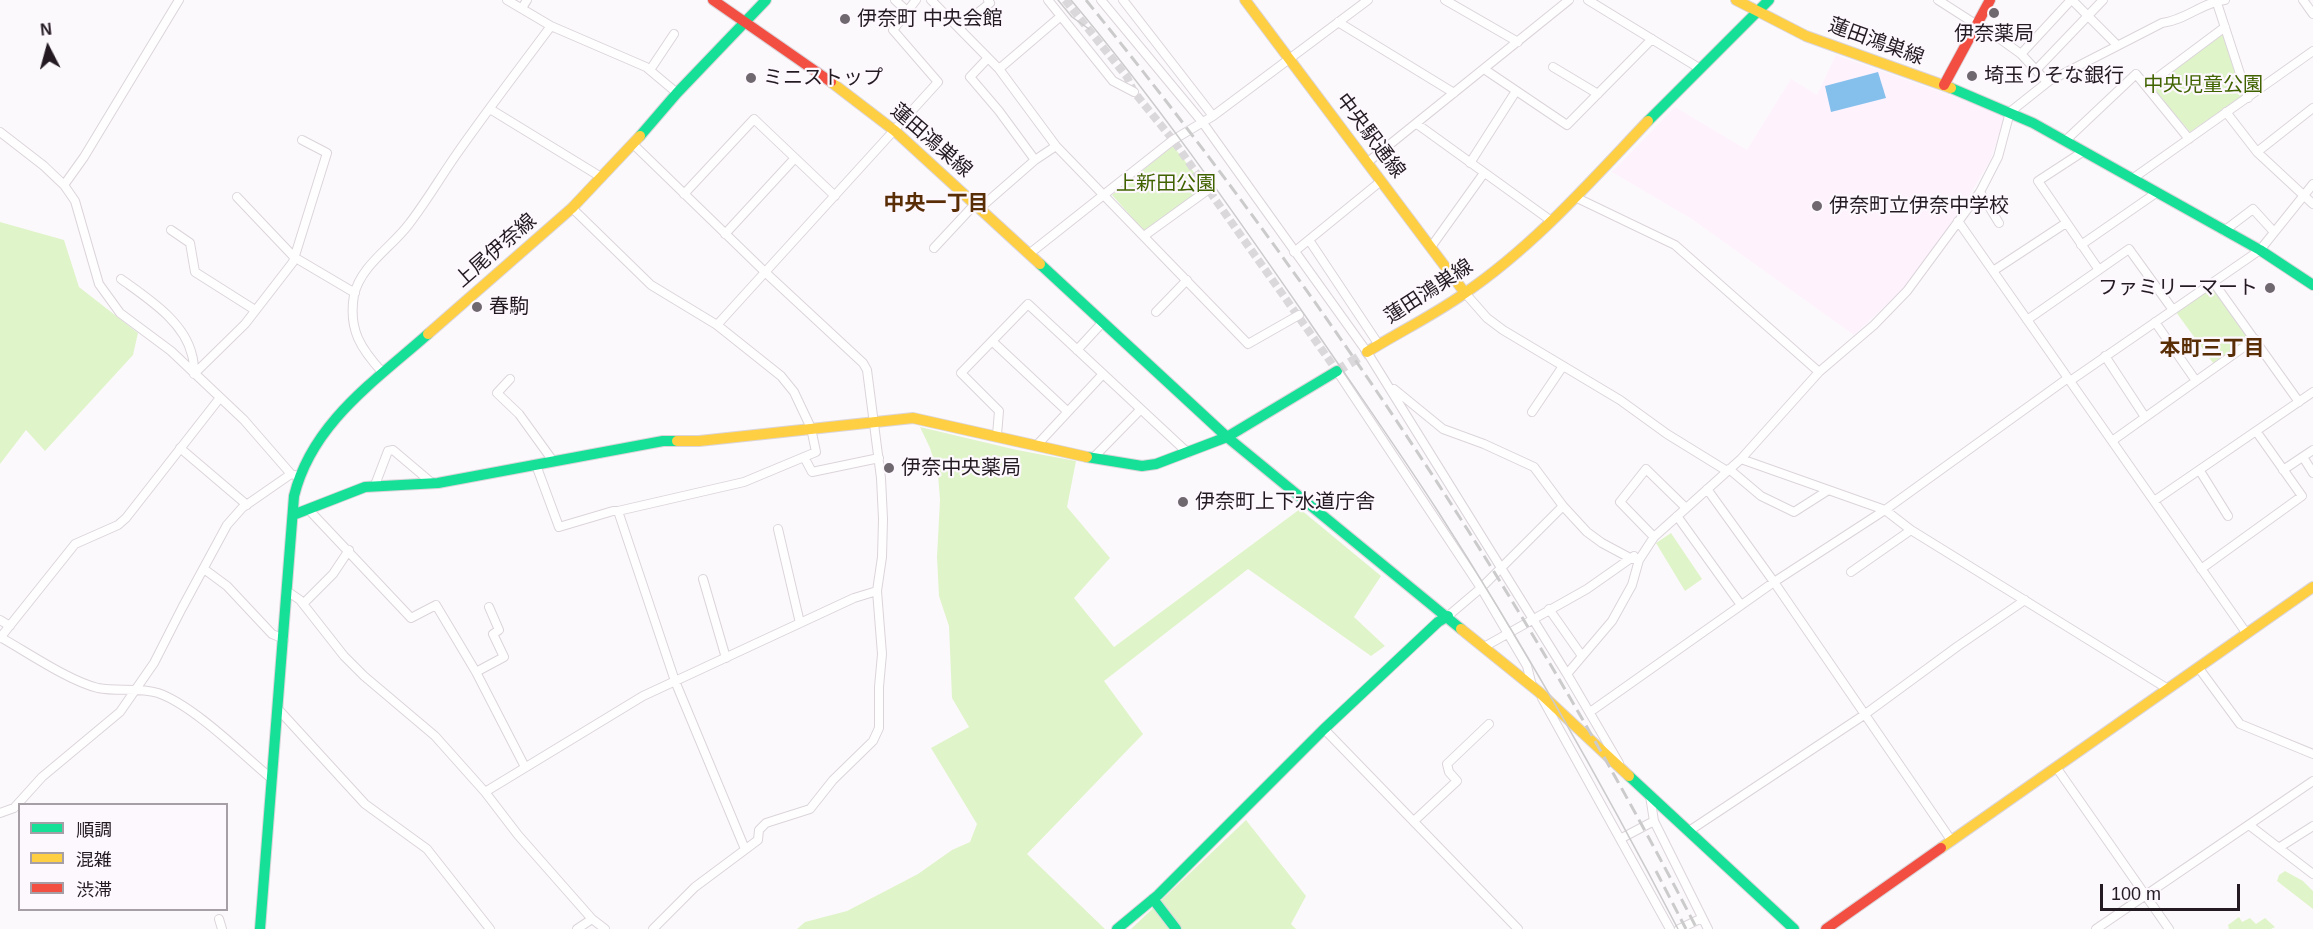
<!DOCTYPE html>
<meta charset="utf-8">
<style>
body{margin:0}
#map{position:relative;width:2313px;height:929px;overflow:hidden;background:#fcf9fc;font-family:Arial,"Noto Sans JP",sans-serif}
canvas{display:block}
.legend{position:absolute;left:18px;top:803px;width:210px;height:108px;box-sizing:border-box;background:#fdf8fd;border:2px solid #a69fa5;margin:0;padding:8px 10px;list-style:none;font-size:18px;color:#231a22}
.legend li{display:flex;align-items:center;gap:12px;height:30px}
.legend b{width:30px;border:2px solid #a69fa5}
.north{position:absolute;left:18px;top:18px;width:60px;height:60px;-webkit-text-stroke:4px #fdf8fd;paint-order:stroke;rotate:354deg;font-size:16px;font-weight:700;line-height:24px;text-align:center;color:#231a22}
.north::after{content:'';display:block;margin:auto;width:21px;height:27px;background:#231a22;clip-path:polygon(50% 0,100% 100%,50% 72%,0 100%)}
.scale{position:absolute;left:2100px;top:884px;width:140px;height:27px;box-sizing:border-box;border:3px solid #231a22;border-top:0;padding-left:8px;font-size:18px;line-height:21px;white-space:nowrap;color:#231a22;-webkit-text-stroke:4px #fdf8fd;paint-order:stroke}
</style>
<div id="map">
<canvas width="2313" height="929"></canvas>
<ul class="legend">
<li><b style="height:8px;background:#16e098"></b>順調</li>
<li><b style="height:8px;background:#ffcf43"></b>混雑</li>
<li><b style="height:8px;background:#f24e42"></b>渋滞</li>
</ul>
<div class="north">N</div>
<div class="scale">100 m</div>
</div>
<script>
const ctx = document.querySelector('canvas').getContext('2d');
ctx.lineJoin = 'round';
function paint(path, color) { ctx.fillStyle = color; ctx.fill(path, 'evenodd'); }
function stroke(path, color, width, dash) { ctx.strokeStyle = color; ctx.lineWidth = width; ctx.lineCap = dash ? 'butt' : 'round'; ctx.setLineDash(dash || []); ctx.stroke(path); }
function label(font, color, halo, rows, align = 'center') {
  ctx.font = font + ' Arial,"Noto Sans JP",sans-serif'; ctx.lineWidth = 4.5; ctx.setLineDash([]); ctx.textBaseline = 'middle'; ctx.strokeStyle = halo; ctx.fillStyle = color; for (const [text, x, y, turn = 0] of rows) {
    ctx.save(); ctx.translate(x, y); ctx.rotate((+turn || 0) * Math.PI / 180); ctx.textAlign = isNaN(turn) ? turn : align; if (halo) ctx.strokeText(text, 0, 0); ctx.fillText(text, 0, 0); ctx.restore();
  }
}
paint(new Path2D(`
 M1836,55l164,58 4,7 -14,41 -46,76 -42,53 -48,45 -162,-116 -80,-47 63,-65 72,43 44,-71 26,16z`), '#fef2fd');
paint(new Path2D(`
 M2223,34l19,62 -52,36 -40,-47z
 M1173,146l32,40 -60,46 -33,-37z
 M0,222l64,18 15,47 59,46 -5,22 -88,96 -19,-21 -26,34z
 M2207,290l9,1 31,45 -1,6 -33,21 -37,-51z
 M920,427l97,23 59,11 -9,46 43,51 -36,40 40,49 186,-138 81,67 -27,41 31,29 -14,10 -123,-87 -144,112 39,53 -116,120 78,75h-308l8,-7 42,-11 71,-37 34,-24 18,-8 7,-18 -46,-76 38,-21 -17,-29 -3,-72 -10,-30 -2,-39 3,-57 -2,-26 -8,-26z
 M1671,533l31,46 -17,12 -29,-48z
 M1246,820l60,76 -15,28 5,5h-165z
 M2285,871l18,10 10,10v18l-36,-28 2,-6z
 M2239,917l3,5 8,-4 6,6 9,-6 10,9 -4,2h-42l-1,-4z`), '#e0f4ca');
paint(new Path2D(`
 M1878,72l8,26 -55,14 -6,-26z`), '#85c0ed');
stroke(new Path2D(`
 M1065,0l62,77 7,15 39,48 164,231`), '#dbd8db', 8, [8, 4]);
stroke(new Path2D(`
 M1337,371l30,-19`), '#dbd8db', 10, [10, 5]);
const street = new Path2D(`
 M507,0l44,26 95,41 31,26
 M895,0l12,11
 M931,0l68,69 57,77 192,198 51,-29
 M1048,0l65,81 21,11
 M1101,0l102,123 164,229 200,322 52,89
 M1123,0l90,116
 M1445,0l73,42
 M1588,0l111,68
 M1938,0l39,25
 M2072,0l45,45
 M2216,0l32,98
 M2303,0l10,14
 M522,8l5,-8
 M1338,22l116,71
 M1978,23l43,31 26,28
 M959,28l31,-25 -2,-3
 M2021,54l50,-54
 M988,58l-18,19 29,34 36,49
 M1553,67l45,27
 M999,69l62,-53
 M1484,69l83,56 85,-86
 M650,70l24,-36
 M2036,70l67,-70
 M2146,86l79,-59
 M490,109l111,68
 M2226,112l31,40 56,52
 M1417,124l133,96
 M0,132l44,34 20,19 11,16 24,83 21,29 51,38 73,69 47,54 7,2
 M2065,141l71,-67 53,65
 M633,144l133,129 97,90 4,7 14,108 2,41 -1,38 -5,34 5,63 -3,33v41l-6,13 -40,39 -23,29 -44,14 -7,7 -1,10 -63,47 -42,42
 M2084,151l-46,30 61,89
 M2257,152l56,-44
 M1368,162l201,-162
 M1470,163l46,-72
 M2132,179l181,-128
 M64,185l20,-28 95,-157
 M1980,192l19,31
 M684,194l70,-75 81,77
 M237,197l57,60 61,36
 M1575,197l100,48 144,127
 M572,208l79,77 66,40 64,51 13,16 17,36 5,24 -72,30 -126,29
 M980,208l55,-48 21,-14
 M1958,221l289,413
 M171,230l19,13 5,29 60,38
 M2224,231l29,-22 21,23
 M725,234l70,-76
 M1144,236l65,-47
 M1309,240l70,105
 M2081,245l75,-52
 M1431,247l53,-74
 M934,248l41,-44
 M1294,252l87,-71
 M1029,254l144,-114 40,-24 155,-116
 M1993,271l73,-48
 M121,279c26,19 63,42 71,76 2,6 2,13 2,19
 M2214,283l85,119
 M1465,293l22,25 16,12 117,70 47,34 60,37
 M1156,312l31,-32
 M2027,320l102,-71 44,61
 M2155,322l41,59
 M717,325l221,-243 -45,-52 23,-30
 M992,341l75,70
 M1077,350l25,-27
 M2105,356l40,61
 M1337,371l144,217 46,78 5,20
 M383,373c-22,-24 -35,-43 -29,-78 7,-30 38,-48 55,-71 17,-22 31,-46 47,-69 30,-43 63,-86 95,-129
 M194,374l51,-50 48,-62 34,-109 -25,-13
 M510,379l-13,14 22,21 34,47
 M2070,381l190,-131 53,-66
 M1394,389l49,40 41,15 50,23 29,39 24,26 15,11 28,15 9,2
 M1532,412l31,-46
 M997,435l2,-24 -38,-38 67,-69 160,149
 M2112,441l143,-102
 M1037,445l66,-71
 M180,448l67,57
 M804,457l8,15 67,-14
 M2303,457l10,16
 M1093,458l48,-49
 M1741,459l144,51 26,20 257,159
 M536,465l23,62 54,-16h5l57,170 70,168
 M1729,469l32,27 33,16 33,-21
 M2283,470l30,-20
 M2200,471l28,45
 M375,485l13,-34 5,-1 39,33
 M1707,489l67,93 177,258
 M2154,501l159,-109
 M309,510l102,108 25,-13 40,67 49,95
 M1677,516l64,89
 M778,529l22,94
 M1654,537l-34,-35 26,-33 40,39
 M204,569l23,17 45,48 12,5
 M2201,569l101,-73 -46,-65
 M1851,572l60,-42
 M703,579l23,79
 M287,591l13,9 44,56 20,20 71,60 50,56 33,43 74,84 13,10
 M303,604l30,-30 16,-24
 M1549,609l33,47
 M1448,616l33,-28 82,-82
 M0,620l10,6
 M0,637c27,15 69,44 98,51 20,4 40,-1 60,5 35,12 84,61 114,86
 M0,638l75,-94 43,-19 8,-7 93,-119
 M1484,647l103,-58 47,-33
 M2198,667l42,57 73,30
 M476,672l28,-15 -11,-23 6,-4 -10,-23
 M1567,674l45,-53 20,-36 7,-25 15,-23 87,-78 78,-87 55,-47 33,-34 73,-99 18,-35 12,-45 39,-31 113,-58c24,-3 41,-21 63,-23
 M1542,698l128,231
 M278,709l87,95 62,45 63,80
 M1590,712l184,-130 111,-72 183,-132
 M1324,729l194,200
 M2056,767l113,162
 M485,792l158,-96 211,-98 23,-7
 M1650,796l4,25 54,108
 M0,813l14,-5 28,-31 78,-65 34,-49 28,-55 45,-83 15,-17 49,-34
 M1414,821l43,-40 -8,-9 -2,-8 42,-40
 M2249,825l64,49
 M1689,831l175,-116 94,-69 67,-46
 M1620,839l34,-18
 M2280,847l33,-21
 M219,919l3,10
 M577,929l15,-10
 M1679,929l23,-11
 M2096,929l217,-148`);
const fast = new Path2D(`
 M1951,88l82,35 227,127 53,35
 M1648,121l121,-121
 M640,136l37,-43 89,-93
 M1040,264l187,173 234,192
 M1087,457l55,9 14,-2 71,-27 110,-66
 M293,515l72,-28 73,-4 225,-42h14
 M1629,776l165,153
 M1153,899l23,30
 M260,929l34,-433c18,-73 81,-115 134,-162
 M1117,929l41,-34 166,-166 114,-107 10,-6`);
const slow = new Path2D(`
 M1245,0l220,293
 M1736,0l70,36 145,52
 M831,82l64,49 145,133
 M428,334l144,-126 68,-72
 M1367,352c32,-20 67,-37 98,-59 69,-47 126,-112 183,-172
 M677,441h22l214,-23 174,39
 M1461,629l78,63 90,84
 M1941,848l372,-261`);
const jam = new Path2D(`
 M713,0l118,82
 M1944,85l46,-85
 M1826,929l115,-81`);
stroke(street, '#dbd5da', 10);
stroke(fast, '#dbd5da', 12);
stroke(slow, '#dbd5da', 12);
stroke(jam, '#dbd5da', 12);
stroke(street, '#fffeff', 8);
stroke(fast, '#16e098', 10);
stroke(slow, '#ffcf43', 10);
stroke(jam, '#f24e42', 10);
stroke(new Path2D(`
 M1058,0l14,17 17,12
 M1071,0c84,100 159,207 233,314 45,66 91,131 135,199 86,134 165,274 239,416`), '#cccbcc', 1.5);
stroke(new Path2D(`
 M1086,0c233,288 441,599 611,929
 M1656,871l30,58`), '#cccbcc', 3, [12, 6]);
for (const [x, y, r, color] of [
 [1994,13,6,"#6f686e"],
 [845,19,6,"#6f686e"],
 [1972,76,6,"#6f686e"],
 [751,78,6,"#6f686e"],
 [1817,206,6,"#6f686e"],
 [2270,288,6,"#6f686e"],
 [477,307,6,"#6f686e"],
 [889,468,6,"#6f686e"],
 [1183,502,6,"#6f686e"]
]) { const dot = new Path2D(); dot.arc(x, y, r, 0, 2 * Math.PI); ctx.fillStyle = color; ctx.fill(dot); stroke(dot, '#fdf8fd', 2); }
label('20px', '#231a22', '#fdf8fd', [
 ["伊奈町 中央会館",857,19],
 ["伊奈薬局",1994,34,"center"],
 ["埼玉りそな銀行",1984,76],
 ["ミニストップ",763,78],
 ["伊奈町立伊奈中学校",1829,206],
 ["ファミリーマート",2258,288,"right"],
 ["春駒",489,307],
 ["伊奈中央薬局",901,468],
 ["伊奈町上下水道庁舎",1195,502]
], 'left');
label('20px', '#231a22', '#fdf8fd', [
 ["蓮田鴻巣線",1876,42,20],
 ["中央駅通線",1370,136,53],
 ["蓮田鴻巣線",931,141,41],
 ["上尾伊奈線",496,251,-41],
 ["蓮田鴻巣線",1429,292,-33]
]);
label('20px', '#406300', '#fdf8fd', [
 ["中央児童公園",2203,85],
 ["上新田公園",1166,184]
]);
label('bold 21px', '#592e06', '#fdf8fd', [
 ["中央一丁目",936,204],
 ["本町三丁目",2212,349]
]);
</script>
